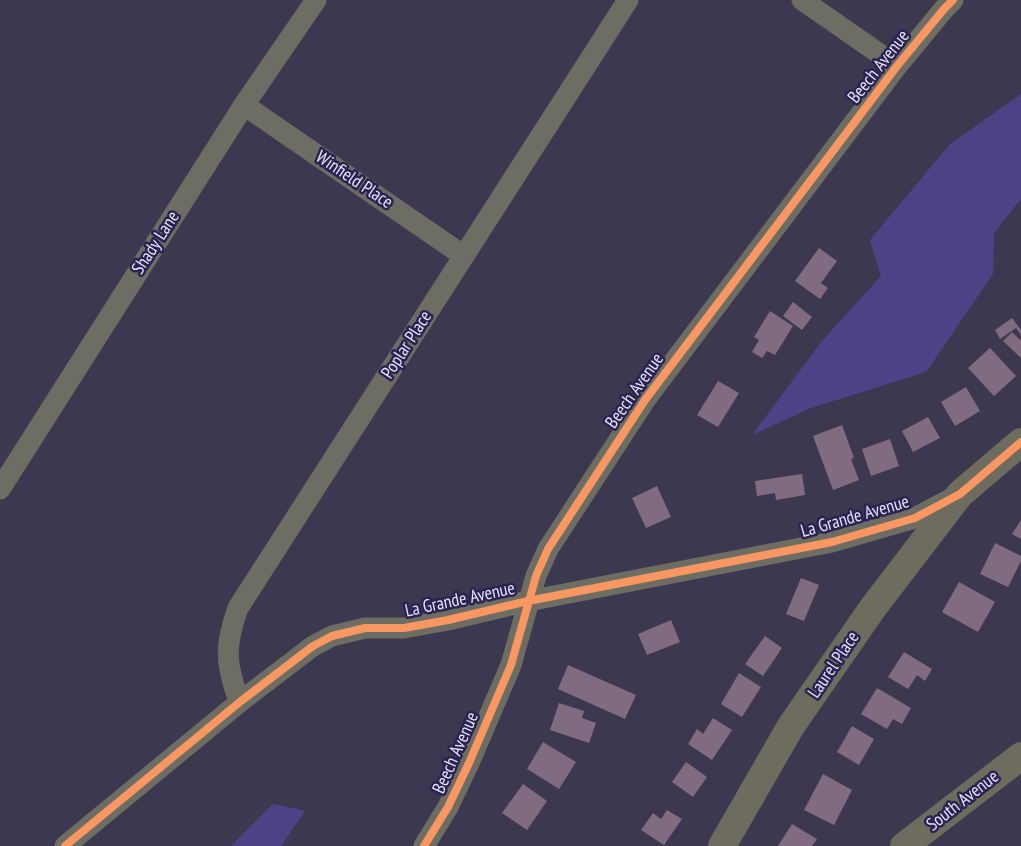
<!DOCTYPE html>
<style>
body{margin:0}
canvas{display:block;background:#3c3850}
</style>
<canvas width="1021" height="846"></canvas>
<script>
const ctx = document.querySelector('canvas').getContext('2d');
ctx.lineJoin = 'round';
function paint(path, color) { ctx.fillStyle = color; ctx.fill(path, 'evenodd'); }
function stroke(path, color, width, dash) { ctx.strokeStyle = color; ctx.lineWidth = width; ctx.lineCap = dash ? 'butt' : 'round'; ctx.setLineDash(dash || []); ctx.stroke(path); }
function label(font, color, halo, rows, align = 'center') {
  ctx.font = font + ' "PT Sans Narrow",sans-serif'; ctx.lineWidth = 5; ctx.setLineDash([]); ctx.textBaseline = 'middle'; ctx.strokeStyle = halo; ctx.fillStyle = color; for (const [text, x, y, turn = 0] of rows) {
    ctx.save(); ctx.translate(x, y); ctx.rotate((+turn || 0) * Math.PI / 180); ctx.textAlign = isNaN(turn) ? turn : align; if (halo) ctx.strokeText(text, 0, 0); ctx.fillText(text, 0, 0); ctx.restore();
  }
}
paint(new Path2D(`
 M1021,94v105l-27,34 -1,41 -67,98 -115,36 -59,27 70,-94 59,-65 -11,-36 80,-96z
 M273,804l32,7 -24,35h-50z`), '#4e4287');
paint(new Path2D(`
 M819,248l18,13 -16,22 7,5 -8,11 -25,-18z
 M793,302l19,15 -10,13 -19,-14z
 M770,311l23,15 -18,29 -8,-4 -5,7 -10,-6 7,-12 -5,-3z
 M1012,318l9,12v5l-5,-7 -16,11 -5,-9z
 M1012,332l8,8 1,-2v20l-18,-17z
 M990,348l26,28 -22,20 -26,-28z
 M718,381l21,12 -21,34 -21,-12z
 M966,387l14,24 -25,15 -14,-24z
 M928,417l12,21 -27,14 -11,-21z
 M842,425l12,33 -3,1 8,21 -26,10 -20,-54z
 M890,439l9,27 -28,10 -9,-27z
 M802,474l3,21 -29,5 -1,-7 -18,3 -2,-15z
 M657,486l14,31 -25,11 -14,-30z
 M1021,520v19l-9,-5z
 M995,543l26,13v5l-13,26 -28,-13z
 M801,578l18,7 -15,36 -18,-7z
 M959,582l36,20 -17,30 -36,-20z
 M671,620l9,22 -33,13 -9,-21z
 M765,636l17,12 -19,28 -18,-12z
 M904,652l28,17 -7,12 -8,-6 -9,14 -20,-12z
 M568,665l68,30 -11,24 -67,-30z
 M739,673l22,14 -19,30 -21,-13z
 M877,688l34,20 -9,16 -9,-5 -6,10 -26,-15z
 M559,703l25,8 -2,7 14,5 -7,20 -39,-13z
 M713,718l19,12 -20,30 -24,-16 9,-15 6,5z
 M852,726l22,13 -15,26 -22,-13z
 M543,742l33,20 -17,27 -32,-20z
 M686,762l21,15 -14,20 -21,-15z
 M823,774l29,16 -18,35 -30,-15z
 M523,784l24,17 -20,29 -25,-17z
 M667,810l15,9 -18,26 -23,-15 12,-17 8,6z
 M792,824l25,15 -5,7h-34z`), '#816b81');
stroke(new Path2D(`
 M802,0l95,66
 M244,105l220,151
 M0,489l244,-384 72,-105
 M241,701l-3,-3c-13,-36 -13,-54 0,-90l390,-608
 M65,846l176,-145 72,-55 19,-10 33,-8h39l44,-8 80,-19 304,-59 83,-24 41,-22
 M424,846l24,-39 21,-44 42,-98 25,-89 12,-27 97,-149 252,-334 47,-57 9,-9`), '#6e6d64', 21);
stroke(new Path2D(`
 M722,846l69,-120 81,-117 88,-115 61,-52
 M904,846l117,-90`), '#6d6c5e', 28);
stroke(new Path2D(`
 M65,846l176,-145 72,-55 19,-10 33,-8h39l44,-8 80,-19 304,-59 83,-24 45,-24 61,-52
 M424,846l24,-39 21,-44 42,-98 25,-89 12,-27 97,-149 252,-334 47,-57 9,-9`), '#f99763', 8);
label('18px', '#e5e3fa', '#2b2350', [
 ["Beech Avenue",879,67,-52],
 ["Winfield Place",354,180,34],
 ["Shady Lane",156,243,-57],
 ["Poplar Place",407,345,-57],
 ["Beech Avenue",635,391,-55],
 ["La Grande Avenue",855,517,-16],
 ["La Grande Avenue",460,600,-12],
 ["Laurel Place",834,665,-56],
 ["Beech Avenue",456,753,-66],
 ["South Avenue",963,801,-38]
]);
</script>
